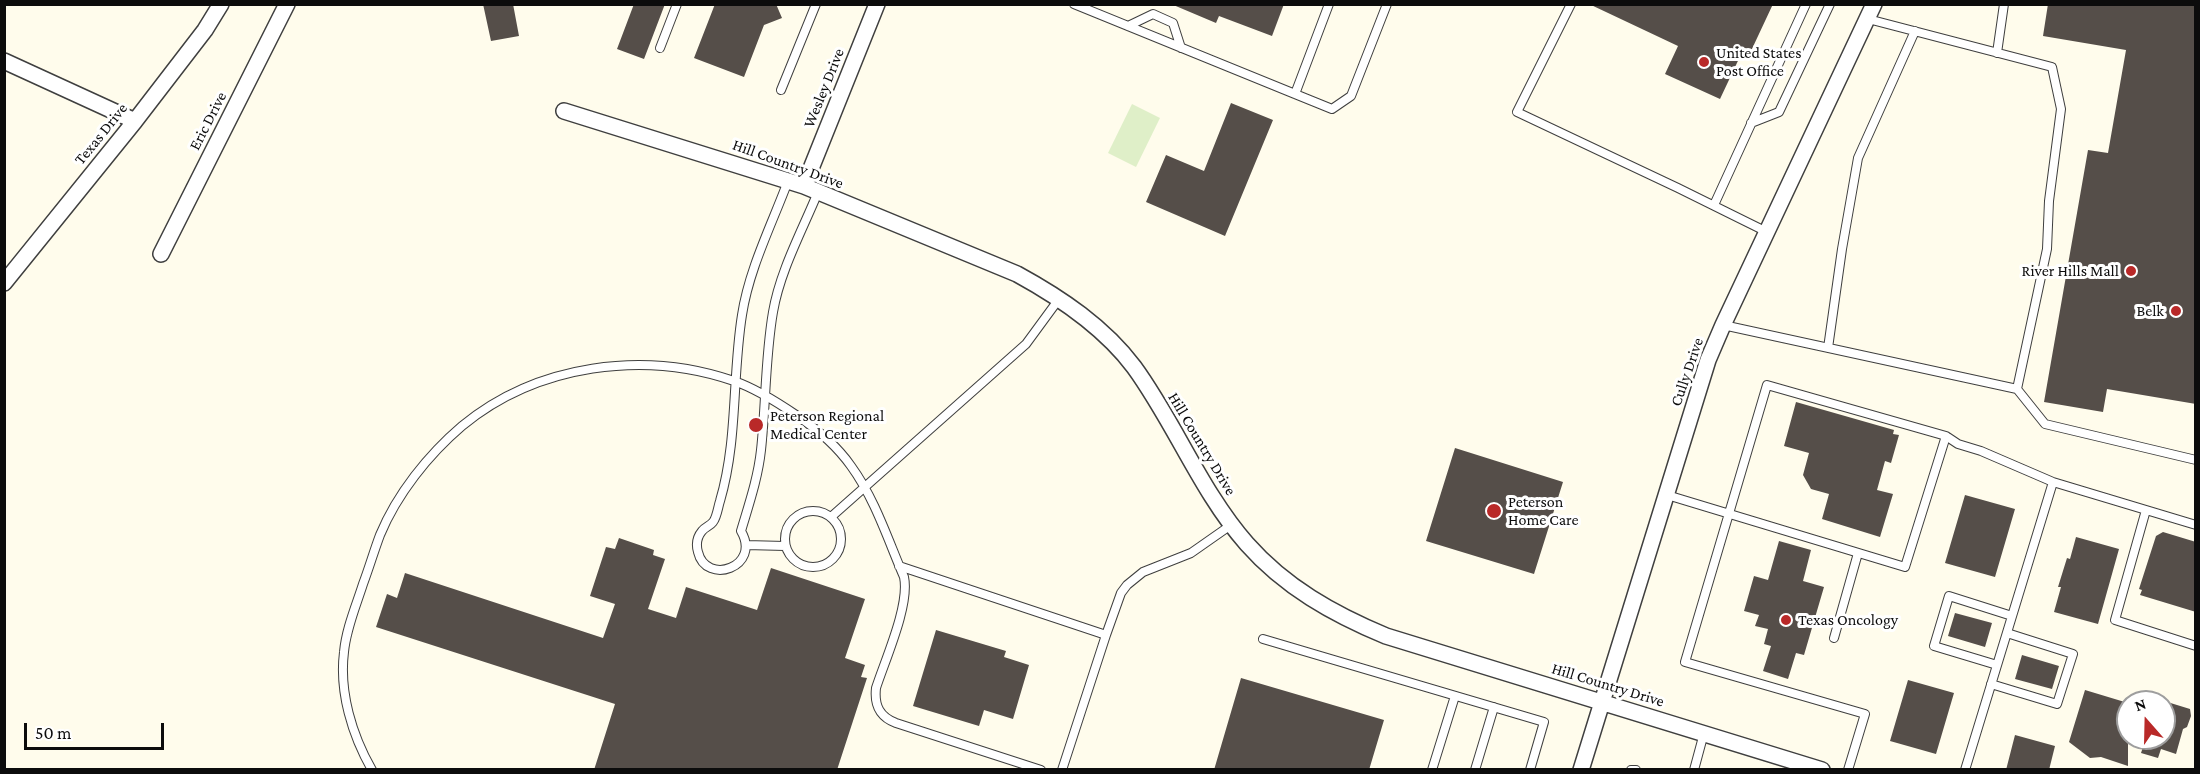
<!DOCTYPE html>
<style>
body{margin:0}
#map{position:relative;width:2200px;height:774px;overflow:hidden;background:#fffcec;font-family:"Crimson Pro",serif}
canvas{display:block}
.frame{position:absolute;inset:0;border:6px solid #0c0c0c;pointer-events:none}
.north{position:absolute;left:2116px;top:690px;width:60px;height:60px;box-sizing:border-box;background:#fff;border:2px solid #9e9e9e;border-radius:50%;rotate:340deg;font-size:16px;font-weight:700;line-height:24px;text-align:center;color:#0c0c0c}
.north::after{content:'';display:block;margin:auto;width:21px;height:27px;background:#b92928;clip-path:polygon(50% 0,100% 100%,50% 72%,0 100%)}
.scale{position:absolute;left:24px;top:723px;width:140px;height:27px;box-sizing:border-box;border:3px solid #0c0c0c;border-top:0;padding-left:8px;font-size:18px;line-height:21px;white-space:nowrap;color:#0c0c0c;-webkit-text-stroke:4px #fff;paint-order:stroke}
</style>
<div id="map">
<canvas width="2200" height="774"></canvas>
<div class="frame"></div>
<div class="north">N</div>
<div class="scale">50 m</div>
</div>
<script>
const ctx = document.querySelector('canvas').getContext('2d');
ctx.lineJoin = 'round';
function paint(path, color) { ctx.fillStyle = color; ctx.fill(path, 'evenodd'); }
function stroke(path, color, width, dash) { ctx.strokeStyle = color; ctx.lineWidth = width; ctx.lineCap = dash ? 'butt' : 'round'; ctx.setLineDash(dash || []); ctx.stroke(path); }
function label(font, color, halo, rows, align = 'center') {
  ctx.font = font + ' "Crimson Pro",serif'; ctx.lineWidth = 6; ctx.setLineDash([]); ctx.textBaseline = 'middle'; ctx.strokeStyle = halo; ctx.fillStyle = color; for (const [text, x, y, turn = 0] of rows) {
    ctx.save(); ctx.translate(x, y); ctx.rotate((+turn || 0) * Math.PI / 180); ctx.textAlign = isNaN(turn) ? turn : align; if (halo) ctx.strokeText(text, 0, 0); ctx.fillText(text, 0, 0); ctx.restore();
  }
}
paint(new Path2D(`
 M1132,104l28,14 -24,49 -28,-14z`), '#dfefc8');
paint(new Path2D(`
 M483,4h30l6,32 -28,5z
 M634,4h31l-21,55 -27,-10z
 M715,4h61l6,14 -18,7 -20,52 -50,-19z
 M1171,4h113l-12,32 -53,-20 -3,7z
 M1589,4h184l-22,47 -7,-3 -24,51 -55,-25 13,-28z
 M2048,4h148v400l-89,-15 -4,23 -59,-10 44,-252 20,3 18,-103 -83,-14z
 M1231,103l42,17 -48,116 -79,-34 20,-47 38,16z
 M1796,402l98,28 -1,4 6,1 -8,28 -6,-2 -8,29 16,4 -13,43 -58,-18 7,-25 -18,-5 -8,-14 6,-22 -25,-7z
 M1455,448l108,34 -29,92 -108,-33z
 M1965,495l50,14 -20,68 -50,-14z
 M2163,532l33,10v70l-56,-17 2,-5 -3,-1 17,-53z
 M2076,537l43,12 -21,75 -44,-12 7,-25h-3l9,-29 3,1z
 M619,538l35,12 -1,5 12,4 -17,50 28,9 10,-31 71,23 14,-42 94,31 -20,59 20,7 -4,12 6,1 -30,92h-243l21,-66 -239,-77 11,-33 10,4 8,-25 198,65 12,-34 -25,-8 16,-49 9,2z
 M1779,541l32,9 -8,31 21,6 -20,68 -8,-2 -8,26 -25,-8 8,-25 -7,-2 4,-15 -13,-3 4,-11 -15,-4 10,-35 14,4z
 M1955,613l37,10 -7,24 -37,-11z
 M936,630l70,21 -2,6 25,8 -16,54 -29,-9 -5,16 -66,-20z
 M2022,655l37,11 -7,23 -37,-10z
 M1241,678l143,42 -15,50h-155z
 M1908,680l46,13 -18,61 -46,-13z
 M2085,690l43,13v63l-27,-9 -11,1 -21,-16z
 M2164,701l26,8 1,7 -4,11 -4,2 -7,25 -15,-5 -3,9 -17,-5 3,-9 -8,-2 1,-4h27z
 M2015,735l40,11 -6,24h-43z`), '#554e49');
const service = new Path2D(`
 M1074,4l221,90
 M1329,4l-34,90 37,15 19,-13 36,-92
 M1571,4l-54,108 161,76 89,44
 M1868,19l184,48 9,42 -12,92 -2,48 -30,140
 M1128,26l25,-12 20,9 8,25
 M660,48l17,-44
 M1997,53l7,-49
 M781,90l35,-86
 M1751,123l28,-11 51,-108
 M788,181c-16,43 -39,88 -46,134 -10,62 -4,125 -22,186 -2,6 -3,16 -7,21 -3,4 -8,5 -11,9 -5,6 -6,14 -4,21 8,34 64,15 43,-21 8,-27 17,-53 20,-81 5,-45 4,-92 12,-138 7,-41 29,-81 45,-120
 M1714,205l92,-201
 M1723,325l294,64 28,35 151,36
 M1828,348l14,-99 16,-91 57,-127
 M1667,495l238,72 41,-131
 M2146,510l-31,110 81,26
 M785 539a28 28 0 1 1 56 0a28 28 0 1 1-56 0Z
 M831,517l195,-173 33,-45
 M746,545l39,1
 M899,566l207,69
 M1834,638l24,-85
 M1263,639l281,83 -14,48
 M1997,665l-63,-19 15,-50 63,20
 M1991,684l66,20 16,-50 -66,-21
 M372,770c-20,-35 -33,-78 -28,-118 2,-23 12,-46 19,-68 6,-16 11,-33 17,-49 17,-41 48,-80 82,-109 75,-62 182,-76 272,-45 23,8 43,21 62,34 21,14 41,31 55,51 24,33 37,74 53,111 6,28 -19,83 -28,111 -2,18 4,29 20,35l145,47
 M1062,770l44,-135 15,-42 6,-8 16,-13 48,-19 40,-28
 M1432,770l23,-74
 M1475,770l19,-63
 M1631,770h5
 M1694,770l10,-37
 M1848,770l17,-56 -180,-52 82,-277 179,51 12,8 23,7 72,31 143,43
 M1965,770l88,-288`);
const minor = new Path2D(`
 M4,61l131,60
 M564,111l240,75 213,88c44,24 87,53 117,93 41,56 67,125 113,177 38,43 86,70 139,92l436,134
 M804,186l73,-182
 M161,254l126,-250
 M4,283l131,-162 70,-91 16,-26
 M1581,770l127,-410 15,-35 151,-321`);
stroke(service, '#3f3f3f', 10);
stroke(minor, '#3f3f3f', 18);
stroke(service, '#fff', 8);
stroke(minor, '#fff', 15);
for (const [x, y, r, color] of [
 [1704,62,6,"#b92928"],
 [2131,271,6,"#b92928"],
 [2176,311,6,"#b92928"],
 [756,425,8,"#b92928"],
 [1494,511,8,"#b92928"],
 [1786,620,6,"#b92928"]
]) { const dot = new Path2D(); dot.arc(x, y, r, 0, 2 * Math.PI); ctx.fillStyle = color; ctx.fill(dot); stroke(dot, '#fff', 2); }
label('16px', '#0c0c0c', '#fff', [
 ["United States",1716,53],
 ["Post Office",1716,71],
 ["River Hills Mall",2119,271,"right"],
 ["Belk",2164,311,"right"],
 ["Peterson Regional",770,416],
 ["Medical Center",770,434],
 ["Peterson",1508,502],
 ["Home Care",1508,520],
 ["Texas Oncology",1798,620]
], 'left');
label('16px', '#0c0c0c', '#fff', [
 ["Wesley Drive",824,88,-68],
 ["Eric Drive",208,121,-63],
 ["Texas Drive",101,134,-51],
 ["Hill Country Drive",788,164,20],
 ["Cully Drive",1687,372,-71],
 ["Hill Country Drive",1202,444,59],
 ["Hill Country Drive",1608,685,17]
]);
</script>
